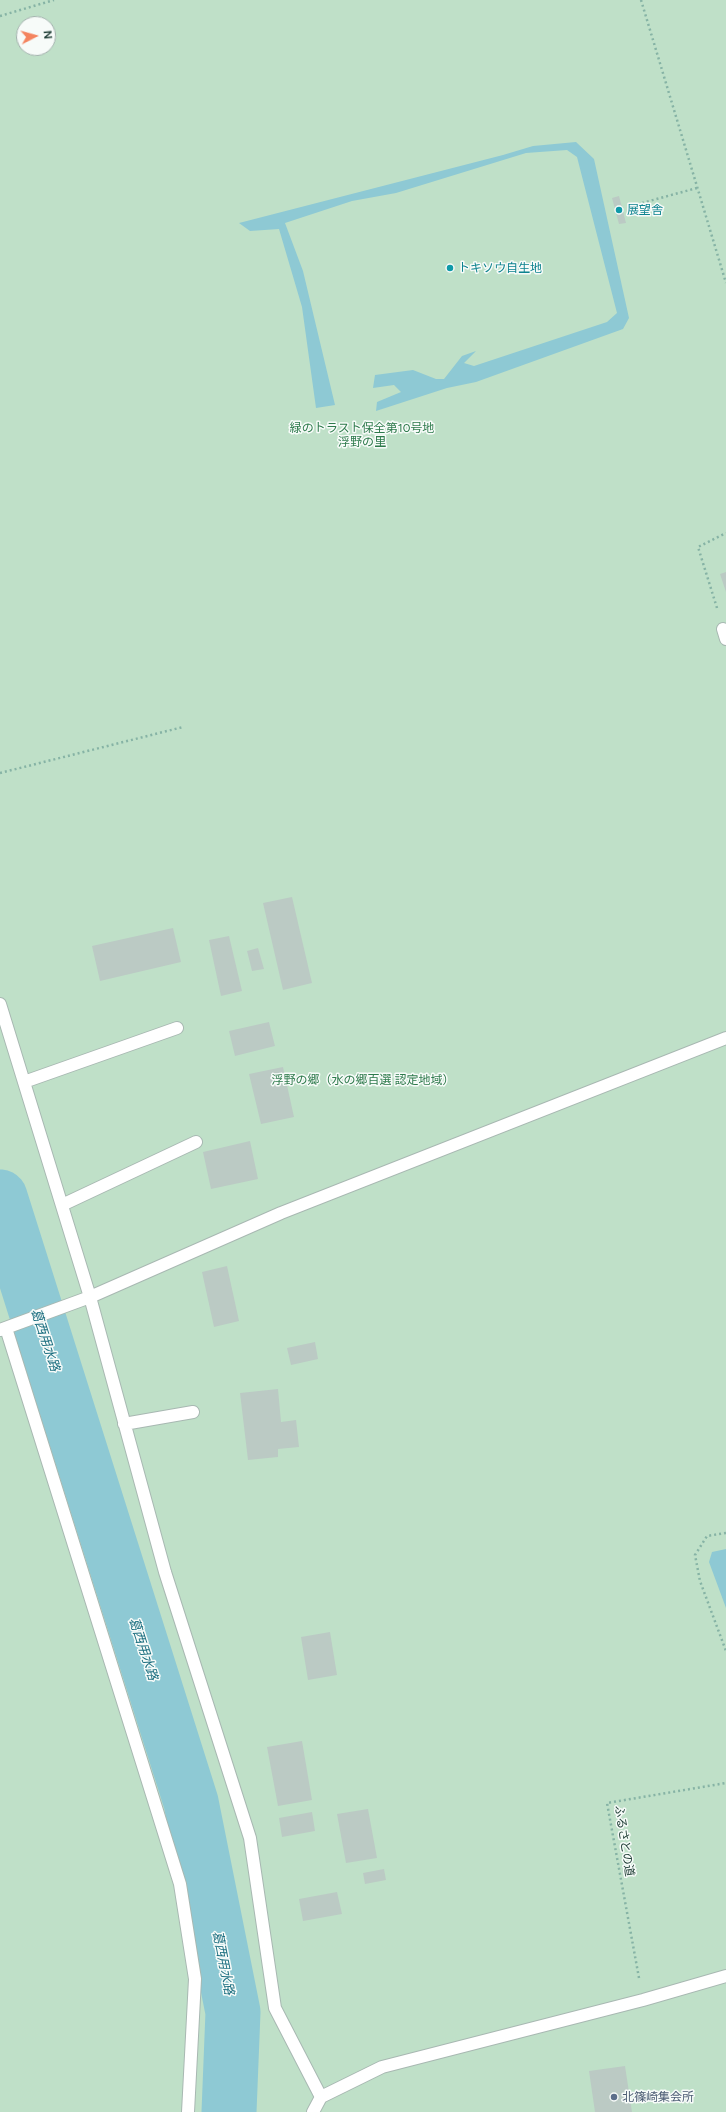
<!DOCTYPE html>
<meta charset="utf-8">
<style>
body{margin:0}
#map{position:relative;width:726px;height:2112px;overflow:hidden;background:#e6efeb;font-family:Figtree,sans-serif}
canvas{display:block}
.north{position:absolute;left:16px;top:16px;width:40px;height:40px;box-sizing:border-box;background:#f7fbf9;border:1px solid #a3b1ad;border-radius:50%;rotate:84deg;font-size:11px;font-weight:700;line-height:16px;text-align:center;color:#24423a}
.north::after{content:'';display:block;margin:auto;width:14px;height:18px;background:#f4845f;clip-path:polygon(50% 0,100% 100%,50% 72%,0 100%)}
</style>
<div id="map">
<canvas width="726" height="2112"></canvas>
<div class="north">N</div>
</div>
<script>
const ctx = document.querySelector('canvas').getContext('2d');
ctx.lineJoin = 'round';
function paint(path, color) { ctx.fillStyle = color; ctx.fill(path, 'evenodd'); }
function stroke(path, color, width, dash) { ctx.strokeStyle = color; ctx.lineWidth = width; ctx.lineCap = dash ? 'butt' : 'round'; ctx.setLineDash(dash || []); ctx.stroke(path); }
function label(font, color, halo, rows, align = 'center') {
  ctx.font = font + ' Figtree,"Noto Sans JP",sans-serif'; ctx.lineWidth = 3; ctx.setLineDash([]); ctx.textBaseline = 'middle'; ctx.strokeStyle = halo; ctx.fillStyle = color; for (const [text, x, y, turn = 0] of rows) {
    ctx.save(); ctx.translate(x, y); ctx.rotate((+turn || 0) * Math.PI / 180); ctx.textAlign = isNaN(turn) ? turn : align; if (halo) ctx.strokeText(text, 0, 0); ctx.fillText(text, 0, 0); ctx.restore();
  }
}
paint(new Path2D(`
 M0,0h726v2112h-726zM24,24h24v24h-24z`), '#bfe0c8');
paint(new Path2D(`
 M576,142l18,17 35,159 -6,11 -147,53 -29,6 -71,23 1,-9 24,-10 -7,-7 -21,3 2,-13 38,-5 23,9h8l18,-23 14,-5 -12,12 10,3 133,-44 10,-9 -40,-156 -10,-7 -41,3 -130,40 -44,8 -67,22 18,48 32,134 -19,3 -14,-101 -23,-78 -29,2 -11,-8 264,-68 30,-9z
 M726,1549v59l-17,-46 3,-10z`), '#8ec9d4');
stroke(new Path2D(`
 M0,1197l191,605 42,210 -4,100`), '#8ec9d4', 55);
paint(new Path2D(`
 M619,196l7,27 -7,1 -7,-26z
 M726,572v20l-6,-18z
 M292,897l20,86 -29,7 -20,-87z
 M173,928l8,34 -81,19 -8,-35z
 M229,936l13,55 -21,5 -12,-56z
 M258,948l6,21 -12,2 -5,-20z
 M269,1022l6,24 -40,10 -6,-25z
 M283,1067l11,50 -33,7 -12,-50z
 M250,1141l8,38 -47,10 -8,-37z
 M227,1266l12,55 -25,6 -12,-55z
 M315,1342l3,17 -27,6 -4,-17z
 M278,1389l3,33 15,-2 3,27 -21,2v8l-30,3 -8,-67z
 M330,1632l7,43 -29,5 -7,-43z
 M302,1741l10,59 -34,6 -11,-59z
 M368,1809l9,49 -31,5 -9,-49z
 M312,1812l3,19 -33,6 -3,-19z
 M384,1869l2,11 -21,4 -2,-11z
 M337,1892l5,22 -39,7 -4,-22z
 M625,2066l7,46h-37l-6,-41z`), '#bbcac4');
const minor = new Path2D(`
 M723,629l3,10
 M0,1004l90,293 75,275 85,266 25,170 46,89
 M24,1082l153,-54
 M62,1205l134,-63
 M6,1328l174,556 15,95 -7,133
 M0,1330l90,-33 191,-84 445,-175
 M124,1424l69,-12
 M313,2112l8,-15 61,-30 261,-67 83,-24`);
stroke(minor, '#a8b8b2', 14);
stroke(new Path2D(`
 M641,0l85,283
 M0,16l54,-16
 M642,203l55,-15
 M717,608l-19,-61 28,-14
 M0,773l183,-46
 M726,1533l-19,3 -12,19 5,26 26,70
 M639,1978l-32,-175 119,-20`), '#86b3a5', 2.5, [2, 3]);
stroke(minor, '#fff', 12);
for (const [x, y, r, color] of [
 [619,210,4,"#0f9aa8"],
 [450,268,4,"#0f9aa8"],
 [614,2097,4,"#5c6f8a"]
]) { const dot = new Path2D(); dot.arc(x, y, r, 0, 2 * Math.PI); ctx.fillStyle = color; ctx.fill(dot); stroke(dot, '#f7fbf9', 1.5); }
label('12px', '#0d838f', '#f7fbf9', [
 ["展望舎",627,210],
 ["トキソウ自生地",458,268]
], 'left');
label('12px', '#2d7a4b', '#f7fbf9', [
 ["緑のトラスト保全第10号地",362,428],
 ["浮野の里",362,442],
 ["浮野の郷（水の郷百選 認定地域）",363,1080]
]);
label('12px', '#24423a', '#f7fbf9', [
 ["ふるさとの道",624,1841,81]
]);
label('12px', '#4e5e75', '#f7fbf9', [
 ["北篠崎集会所",622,2097]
], 'left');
label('italic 13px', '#1c6f80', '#f7fbf9', [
 ["葛西用水路",45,1340,72],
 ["葛西用水路",143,1649,72],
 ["葛西用水路",223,1963,79]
]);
</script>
